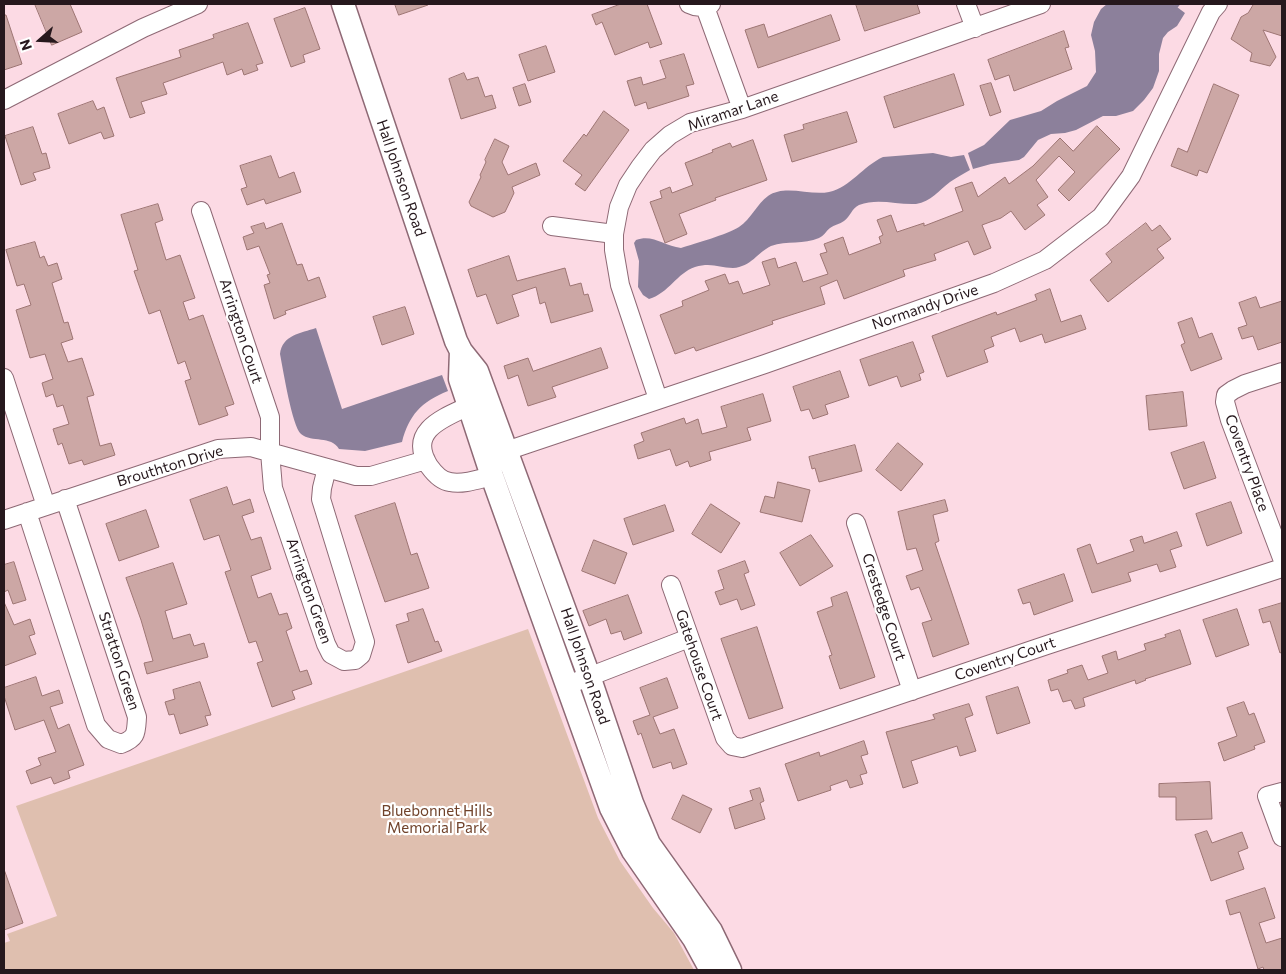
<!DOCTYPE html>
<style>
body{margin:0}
#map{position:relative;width:1286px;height:974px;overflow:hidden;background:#fcdae4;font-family:Commissioner,sans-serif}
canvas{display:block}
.frame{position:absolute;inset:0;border:5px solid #26181d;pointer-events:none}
.north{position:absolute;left:15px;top:15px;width:50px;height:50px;-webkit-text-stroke:4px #fff;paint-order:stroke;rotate:251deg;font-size:14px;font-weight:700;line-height:20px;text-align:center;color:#26181d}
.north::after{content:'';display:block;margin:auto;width:18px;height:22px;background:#26181d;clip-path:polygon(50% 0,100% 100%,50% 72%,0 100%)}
</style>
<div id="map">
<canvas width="1286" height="974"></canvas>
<div class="frame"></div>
<div class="north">N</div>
</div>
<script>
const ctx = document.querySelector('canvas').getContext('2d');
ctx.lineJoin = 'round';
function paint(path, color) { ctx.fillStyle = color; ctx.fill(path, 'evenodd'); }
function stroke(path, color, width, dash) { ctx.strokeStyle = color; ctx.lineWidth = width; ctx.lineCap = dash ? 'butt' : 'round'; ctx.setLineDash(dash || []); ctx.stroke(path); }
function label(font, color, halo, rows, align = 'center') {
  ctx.font = font + ' Commissioner,sans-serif'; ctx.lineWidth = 4.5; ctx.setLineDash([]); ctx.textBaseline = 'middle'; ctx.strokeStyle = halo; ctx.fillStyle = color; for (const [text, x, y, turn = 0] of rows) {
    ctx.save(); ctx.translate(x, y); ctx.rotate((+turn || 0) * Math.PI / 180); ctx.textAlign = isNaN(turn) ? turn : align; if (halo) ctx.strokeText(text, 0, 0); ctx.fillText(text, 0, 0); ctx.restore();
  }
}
paint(new Path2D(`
 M528,629l70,189 22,43 33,47 21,25 20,37h-690v-27l6,-2 -3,-7 50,-18 -41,-110z`), '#dfbfaf');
paint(new Path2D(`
 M1107,4h66l12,9 -8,13 -9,6 -5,6 -4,16v17l-6,17 -9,12 -11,11 -17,5h-13l-27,14 -11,3 -14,1 -13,6 -14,17 -5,3 -28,4 -18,5 -5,-16 16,-8 26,-25 31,-9 16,-10 30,-15 9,-14 -1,-21 -4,-16 3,-13 7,-13z
 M933,153l18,4 13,-2 6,15c-7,4 -14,8 -20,12 -11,8 -19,20 -34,22 -19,1 -38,-6 -57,1 -7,3 -9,12 -15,16 -4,3 -10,4 -14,7 -4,3 -6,8 -11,10 -15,7 -32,2 -48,8 -13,6 -20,21 -38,22 -14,0 -21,-6 -38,-1 -18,6 -26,26 -46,32l-6,-4 -5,-8 1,-26 -5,-18 2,-3c17,-6 28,6 45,8 15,-5 45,-13 58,-21 12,-8 18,-23 29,-31 17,-12 42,0 61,-4 22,-5 34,-26 54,-35z
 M316,328l26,81 100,-34 6,16c-27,11 -39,24 -46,51l-37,9 -26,-2c-8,-14 -27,-6 -38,-15 -9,-8 -18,-65 -21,-80 2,-19 21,-21 36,-26z`), '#8c809b');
stroke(new Path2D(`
 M1173,10l5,-6`), '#8c809b', 4);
const building = new Path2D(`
 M35,4h35l12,28 -30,13z
 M395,4h33v1l-29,10z
 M621,4h26l15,40 -12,4 -2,-6 -33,13 -13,-33 -6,3 -4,-10z
 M856,4h61l3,9 -55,18z
 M1254,4h28v32l-19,-6 13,27 -6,9 -20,-5 2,-8 -21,-14 10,-22 7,-4z
 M305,8l15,41 -17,6 2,7 -14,5 -17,-48z
 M4,15h2l16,49 -18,6z
 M831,15l9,25 -82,28 -13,-38 19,-6 4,13z
 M248,23l15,40 -7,2 2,5 -14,5 -2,-6 -15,6 -4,-13 -60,21 4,11 -26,8 4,11 -15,5 -14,-40 65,-21 -2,-7 35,-12 -1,-3z
 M1064,31l5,16 -4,1 7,21 -58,22 -5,-16 -14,5 -7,-20z
 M546,46l9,26 -27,9 -9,-26z
 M684,54l10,30 -8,2 3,10 -41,13 -2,-7 -11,4 -8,-25 14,-4 2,8 23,-7 -6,-17z
 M464,73l3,7 11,-3 7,20 7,-2 4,13 -35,11 -12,-40z
 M954,74l10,31 -70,23 -10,-31z
 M991,83l10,29 -11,4 -10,-30z
 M525,84l6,18 -12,4 -6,-18z
 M1214,84l25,11 -32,78 -8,-3 -2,6 -26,-10 7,-18 9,4z
 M93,101l4,9 7,-3 10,29 -10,3 -3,-7 -32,12 -11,-30z
 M604,111l25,19 -44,61 -10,-7 7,-9 -19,-14 21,-27 2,2z
 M847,112l10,30 -65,20 -8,-27 20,-6 -1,-4z
 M1097,126l23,23 -51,52 -11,-11 17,-18 -16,-16 -23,24 12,17 -11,8 8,10 -20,15 -14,-19 -10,7 -19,7 9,23 -17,7 -6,-14 -34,13 2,6 -33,10 2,6 -61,23 -7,-19 -17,7 5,17 -53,17 1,3 -77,27 -2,-4 -19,7 -15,-39 23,-9 -1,-5 27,-11 -4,-9 20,-7 4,10 9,-3 5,13 27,-9 -8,-23 13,-4 3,10 18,-6 7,20 25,-8 -8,-20 7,-2 -3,-8 19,-7 6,18 32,-12 -2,-6 4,-2 -6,-15 14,-5 6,17 27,-9v3l39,-15 -8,-23 17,-6 6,15 27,-20 4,7 24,-18 27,-28 13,13z
 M33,127l9,27 4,-1 4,15 -17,5 3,7 -15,5 -16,-49z
 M495,139l14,7 -7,16 6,13 28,-12 4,12 -28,12 2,6 -9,19 -12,5 -22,-11 -2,-4 12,-25 -1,-2 6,-13 -1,-2z
 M753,140l14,40 -52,18 1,2 -37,14 8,20 -22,9 -15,-41 12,-4 -2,-7 10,-4 2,6 21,-8 -8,-22 28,-11 -1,-2 18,-7 2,4z
 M271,156l8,22 15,-6 7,20 -35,12 -2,-5 -17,6 -6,-16 6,-2 -7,-21z
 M158,204l5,16 -8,3 11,37 14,-5 15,43 -12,4 6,18 14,-5 31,89 -9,3 3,8 -29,10 -14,-44 6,-2 -6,-18 -7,3 -18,-54 -11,4 -15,-43 4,-1 -17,-55z
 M264,223l2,6 16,-6 15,42 5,-1 6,17 11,-4 7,20 -41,14 1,3 -12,5 -10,-34 6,-2 -3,-8 3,-1 -11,-28 -12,4 -4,-13 11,-4 -3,-6z
 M1146,223l6,8 8,-6 11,14 -14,10 7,9 -56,44 -18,-22 22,-18 -6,-8z
 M35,242l5,16 4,-2 4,10 9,-3 5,16 -10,4 12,40 4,-1 5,17 -12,4 7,19 14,-4 12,37 -7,2 13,49 11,-3 4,12 -31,10 -2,-5 -13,4 -7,-21 -4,2 -5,-16 16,-5 -6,-19 -6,2 -4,-13 -7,3 -4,-14 11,-4 -8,-25 -15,4 -14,-48 15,-5 -7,-21 -7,2 -11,-36z
 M509,256l8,25 48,-13 5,18 11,-3 3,12 4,-1 5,17 -42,12 -6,-21 -5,2 -4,-17 -24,8 7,21 -22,8 -11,-30 -9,3 -9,-27z
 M1050,289l11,33 20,-7 5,14 -41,14 -3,-9 -22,8 -5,-14 -24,9 3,9 -10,4 4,12 -41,15 -15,-41 64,-24 1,3 40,-15 -2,-5z
 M1256,297l4,11 22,-7v41l-24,8 -5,-14 -11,3 -4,-11 9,-3 -8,-22z
 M405,307l9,27 -32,11 -9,-28z
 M1192,318l7,20 13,-5 10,26 -31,12 -10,-26 4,-2 -7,-20z
 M913,342l11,30 -5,2 2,6 -20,7 -4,-11 -28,10 -9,-26z
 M601,348l7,20 -56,19 4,10 -28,9 -10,-31 -10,4 -4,-13 24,-8 5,13z
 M840,371l9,26 -24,8 3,9 -15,5 -4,-10 -8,2 -8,-24z
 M1183,392l4,34 -38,4 -3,-34z
 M763,394l8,27 -24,7 4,12 -42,12 2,8 -21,7 -2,-6 -12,5 -6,-17 -32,10 -4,-14 10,-4 -3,-8 43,-15 2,6 12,-5 4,15 25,-7 -6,-20z
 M1204,442l12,36 -32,11 -13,-36z
 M898,443l25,21 -22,27 -25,-21z
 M855,445l7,26 -43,11 -4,-14 -3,1 -3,-12z
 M778,482l32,8 -8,32 -42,-10 5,-16 9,2z
 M227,487l6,18 17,-6 4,13 -12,4 9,24 10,-3 10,32 -20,7 7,22 13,-5 8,22 8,-2 5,15 -6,3 14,41 7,-2 5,14 -20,7 3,8 -23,8 -15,-44 6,-2 -7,-20 -7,2 -24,-71 6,-2 -12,-35 -15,5 -14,-40z
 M945,500l3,11 -15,4 6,26 -4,2 34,101 -36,13 -11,-34 10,-3 -13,-33 -8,3 -5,-14 17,-6 -7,-22 -9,2 -9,-38z
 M1231,502l11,31 -35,13 -11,-32z
 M395,503l16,52 6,-2 12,35 -44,14 -30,-86z
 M711,504l29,19 -19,30 -29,-19z
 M665,505l9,26 -41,14 -9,-26z
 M146,510l13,37 -40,14 -13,-37z
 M1177,532l5,14 -12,4 6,17 -16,5 -3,-8 -29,9 3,8 -39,12 -15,-44 13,-5 7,20 37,-13 -4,-11 12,-4 2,7z
 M811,535l22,31 -33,20 -20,-33z
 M594,540l33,13 -12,31 -33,-13z
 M745,561l4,11 -5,2 11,31 -14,5 -4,-11 -17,6 -5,-13 9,-3 -6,-18z
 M14,562l12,38 -13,4 -5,-14 -4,2v-27z
 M173,563l14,41 -22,7 8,28 17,-5 4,12 10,-3 4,14 -61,17 -3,-11 9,-2 -12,-41 -15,-42z
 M1064,574l9,27 -39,14 -4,-13 -7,2 -5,-14z
 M847,592l28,85 -35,12 -11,-33 3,-1 -15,-43 16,-6 -2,-8z
 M628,595l14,38 -18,7 -3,-9 -10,3 -5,-15 -17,7 -6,-15z
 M4,602l10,23 16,-6 5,15 -6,2 7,18 -32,12z
 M1282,603v49l-2,1 -10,-32 -7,2 -4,-13z
 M423,609l12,33 3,-1 4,10 -34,12 -12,-38 13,-4 -2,-7z
 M1237,609l12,36 -33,12 -13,-37z
 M757,627l26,81 -34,11 -28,-80z
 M1180,630l11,34 -46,15 1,1 -10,4 -1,-4 -52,18 2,8 -10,3 -4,-9 -8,2 -5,-13 -7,2 -3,-11 20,-7 -1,-3 15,-5 6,15 20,-7 -6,-17 14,-5 2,9 28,-10 -2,-6 22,-7 -1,-2z
 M36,677l6,19 17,-6 4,13 -13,4 8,22 11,-5 15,41 -16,6 2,7 -16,6 -3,-7 -20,7 -5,-13 15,-6 -3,-7 18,-6 -12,-32 -29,10 -11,-34v-8z
 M667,678l11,30 -25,9 7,17 14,-5 13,35 -14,5 -2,-7 -18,6 -12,-35 -3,2 -5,-14 17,-6 -10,-27z
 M200,682l11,33 -6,1 3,9 -28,9 -6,-20 -5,1 -4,-13 10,-3 -2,-9z
 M1018,687l12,36 -33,11 -11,-37z
 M1244,702l5,13 5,-2 11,29 -11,4 1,3 -31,12 -6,-18 19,-7 -10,-28z
 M969,704l4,11 -8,3 11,33 -16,5 -3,-10 -46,15 7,22 -15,5 -17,-56 49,-13 -2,-4z
 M864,741l4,13 -7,2 6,17 -7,2 3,9 -13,4 -3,-8 -17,6 1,4 -33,11 -13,-37 34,-12 1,4z
 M1210,782l2,37 -36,1v-23h-17v-13z
 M760,788l4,13 -4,2 5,16 -30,10 -6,-21 24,-8 -3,-9z
 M683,795l29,14 -12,24 -28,-14z
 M1207,831l5,12 30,-11 6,16 -10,4 6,17 -33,12 -16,-46z
 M5,872l18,51 -19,7v-57z
 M1265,888l10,30 -16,5 7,20 16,-5v32h-18l-1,-3 -5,2 -18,-57 -10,3 -4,-14z`);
paint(building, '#cca7a5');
stroke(building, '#9d7573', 1);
const minor = new Path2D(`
 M689,4c8,4 14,3 22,0
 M966,4l9,24
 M705,7l37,102
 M4,100l139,-72 55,-24
 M201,211l69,206v35l3,36 53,156 5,10 13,7 11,-1 6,-5 4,-13 -44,-143 1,-11 5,-20
 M552,226l62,8
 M1282,372l-37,12 -12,6 -7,5 -1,7 5,18 52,138
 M4,378l42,128
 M658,399l-38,-114 -6,-35v-16l5,-27 9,-22 12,-18 13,-17 17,-15 20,-12 52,-14 299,-105
 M469,406c-26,12 -62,25 -40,60 5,7 12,15 21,16 13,3 29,-3 42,-6
 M506,451l259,-87 229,-81 51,-23 56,-43 30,-41 80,-164 7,-8
 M27,512l69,213 12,14 13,5c16,-6 15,-11 16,-27l-72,-218
 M4,520l214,-71 33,-2 105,29h15l55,-16
 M856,523l56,168
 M671,585l54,153 7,8 10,2 305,-103 235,-77
 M578,681l111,-43
 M1282,792l-15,4 15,41`);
const major = new Path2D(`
 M343,4l113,337 5,10 16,20 112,305 43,127 17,41 62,87 19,39
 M461,351l-1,28 9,27 23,70 119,332 22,43 61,88 17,31`);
stroke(minor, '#8e6975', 20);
stroke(major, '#8e6975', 25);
stroke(minor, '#fff', 18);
stroke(major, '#fff', 22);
label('15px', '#26181d', '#fff', [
 ["Miramar Lane",733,111,-19],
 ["Hall Johnson Road",401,178,71],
 ["Normandy Drive",925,307,-19],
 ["Arrington Court",241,331,72],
 ["Coventry Place",1247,463,70],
 ["Brouthton Drive",170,466,-17],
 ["Arrington Green",309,591,71],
 ["Crestedge Court",884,607,72],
 ["Coventry Court",1005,659,-19],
 ["Stratton Green",119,661,72],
 ["Gatehouse Court",699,665,71],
 ["Hall Johnson Road",585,666,71]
]);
label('15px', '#70422a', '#fff', [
 ["Bluebonnet Hills",437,811],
 ["Memorial Park",437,828]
]);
</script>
